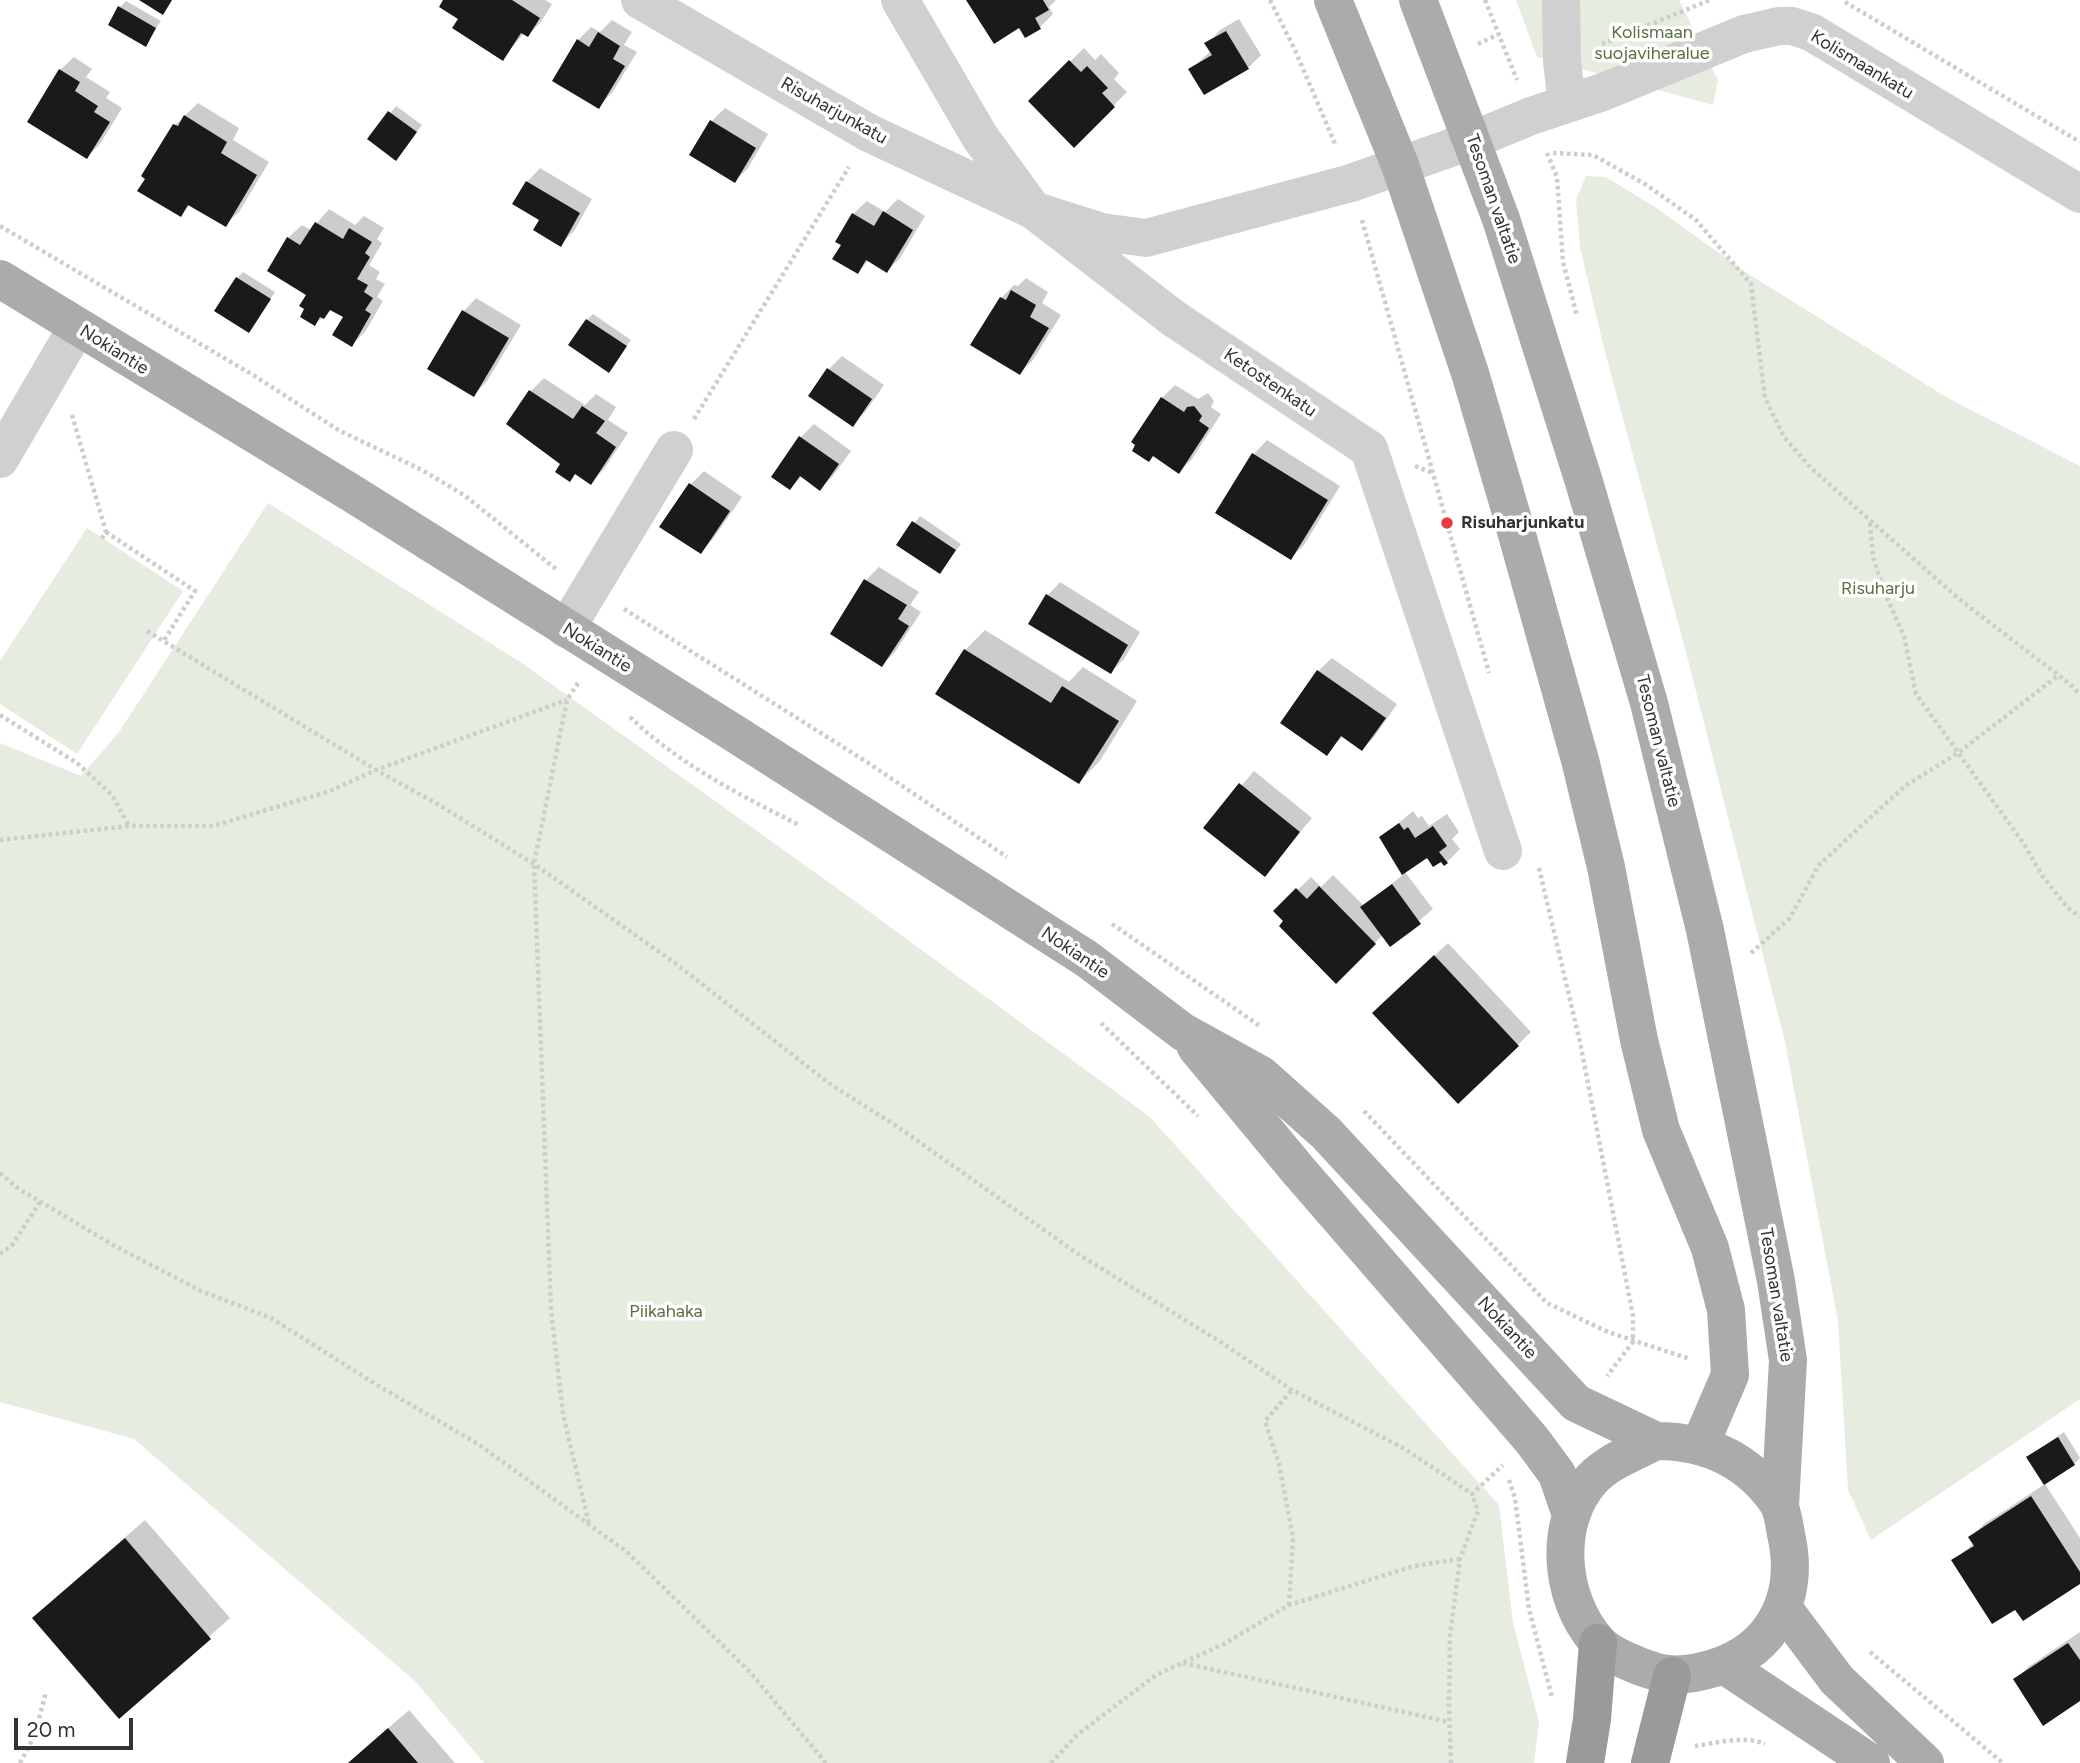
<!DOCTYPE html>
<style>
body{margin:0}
#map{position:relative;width:2080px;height:1763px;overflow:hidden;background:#fff;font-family:Figtree,sans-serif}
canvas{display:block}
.scale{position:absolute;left:14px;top:1718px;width:119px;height:32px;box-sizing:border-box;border:4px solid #333;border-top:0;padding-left:9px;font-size:21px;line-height:24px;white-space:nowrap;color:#333;-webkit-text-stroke:5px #fff;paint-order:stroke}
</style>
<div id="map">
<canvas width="2080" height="1763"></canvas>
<div class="scale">20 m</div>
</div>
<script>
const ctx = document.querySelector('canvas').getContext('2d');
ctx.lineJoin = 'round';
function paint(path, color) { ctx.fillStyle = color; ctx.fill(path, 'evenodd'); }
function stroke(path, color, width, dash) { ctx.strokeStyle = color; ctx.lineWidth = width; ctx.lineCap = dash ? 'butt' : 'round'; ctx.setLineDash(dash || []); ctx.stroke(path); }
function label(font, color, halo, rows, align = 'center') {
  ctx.font = font + ' Figtree,sans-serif'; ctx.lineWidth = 7; ctx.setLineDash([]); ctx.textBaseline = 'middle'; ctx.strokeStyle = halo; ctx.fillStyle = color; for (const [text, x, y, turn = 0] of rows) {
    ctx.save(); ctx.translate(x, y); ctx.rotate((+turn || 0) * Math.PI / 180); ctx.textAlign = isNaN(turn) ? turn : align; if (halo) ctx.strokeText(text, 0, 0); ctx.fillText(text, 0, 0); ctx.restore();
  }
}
paint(new Path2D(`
 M1516,0h163l39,80 -5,25 -176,-48z
 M1586,176l20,1 52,32 89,64 199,124 134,69v933l-209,141 -23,-50 -10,-169 -53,-279 -98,-386 -83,-308 -24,-101 -4,-47z
 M268,503l257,162 327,234 298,218 349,388 14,118 26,99 -5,41h-1050l-68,-81 -282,-243 -134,-37v-659l81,33 38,-44z
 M87,528l96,63 -106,163 -77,-50v-43z`), '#e6ecdf');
paint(new Path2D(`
 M445,0h100l7,4 -11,18 -13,13 -4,-2 -22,26 -41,-41z
 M968,0h88l-7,7 4,7 -13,13 -21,-1z
 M126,1l35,20 -16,24 -25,-38z
 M1239,19l22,36 -13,13 -57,1 20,-18 -4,-7 13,-14z
 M612,20l20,12 -8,13 13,7 -25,41 -14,14 -20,-67 13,-13 9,5z
 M1084,48l11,12 6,-6 18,19 -5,6 13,13 -53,53 -44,-44z
 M74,57l18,12 -6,8 24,15 -4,6 16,10 -22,36 -13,13 -27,-87z
 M198,103l41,25 -6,12 36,22 -30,50 -14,13 -34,-21 -11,11 -37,-39 32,-51z
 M396,106l26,19 -20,27 -32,-13z
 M725,108l43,26 -20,34 -13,13 -43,-27 20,-33z
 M540,168l52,31 -18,32 -14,14 -19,-26 -27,-16 13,-21z
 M898,199l27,17 -25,42 -13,13 -18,-11 -11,12 -15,-28 -6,-3 16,-27 14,-13 18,11z
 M329,209l26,16 9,-9 20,12 -7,11 5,4 -13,22 11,7 -4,7 9,5 -8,13 6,4 -18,31 -14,13 -6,-28 -13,-8 -17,15 -8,-16 1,-14 -20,-56 14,-13 9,5z
 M243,272l32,20 -26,39 -12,-53z
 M1026,278l22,14 -6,11 19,12 -28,45 -13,13 -19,-75 13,-13 4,1z
 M476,298l45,27 -34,56 -13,14 -11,-83z
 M593,314l38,26 -22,30 -22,-50z
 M842,356l42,29 -18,26 -13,13 -42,-29 18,-26z
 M544,378l41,27 11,-11 20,13 -8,13 20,13 -24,36 -13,14 -83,-59 23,-33z
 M1175,385l23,14 10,-6 6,8 -3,6 10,7 -29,45 -13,13 -17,-74z
 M814,424l37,27 -18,25 -13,13 -18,-13 -12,12 11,-51z
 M1267,440l73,46 -36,59 -13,13 -73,-46 36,-58z
 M704,471l38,26 -29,42 -13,13 -10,-67z
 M920,516l41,28 -21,28 -41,-28z
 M879,567l40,25 -9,13 11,7 -26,40 -13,13 -50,-32 34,-53z
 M1060,582l80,50 -16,27 -13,13 -64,-76z
 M985,630l84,52 14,-15 54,34 -38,61 -20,20 -114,-132z
 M1332,658l65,46 -22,32 -13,13 -19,-13 -17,18 -8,-83z
 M1254,771l58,47 -48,57 -59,-47z
 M1413,811l5,7 4,-2 7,10 18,-12 12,18 -7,7 8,10 -13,13 -19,-6 -23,16 28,37 -43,36 -7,-10 -47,46 -60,-70 35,-34 10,10 12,-12 31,31 40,-32 -23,-36z
 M1448,943l83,89 -73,70 -70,-102z
 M2064,1432l16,26 -6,6 -46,-7z
 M2045,1484l35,54v44l-65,25 -62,-46 21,-18 -3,-6 13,-13z
 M145,1520l85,98 -111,99 -65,-118z
 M2080,1632v67l-65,-19 13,-13z
 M409,1710l46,53h-107z`), '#0003');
paint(new Path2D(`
 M139,0h33l-9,15z
 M443,0h69l28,18 -12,19 -7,-4 -18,28 -51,-33 6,-9 -19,-12z
 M966,0h77l6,10 -14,8 6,11 -16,9 -6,-10 -25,16z
 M118,6l38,22 -10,19 -38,-22z
 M1226,31l23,38 -45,26 -16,-26 24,-14 -8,-12z
 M598,32l22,14 -7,13 12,7 -26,43 -47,-28 25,-42 12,8z
 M1069,60l12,12 6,-6 21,22 -6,5 13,14 -41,41 -46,-47z
 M59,69l21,13 -5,9 23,15 -4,6 16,10 -23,37 -60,-37z
 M388,111l29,21 -21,29 -29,-22z
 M184,115l43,27 -6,11 36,22 -31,52 -38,-22 -7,12 -44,-26 8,-12 -4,-3 32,-52 5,2z
 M710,120l46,28 -21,35 -46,-28z
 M526,181l54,32 -19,34 -28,-17 6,-10 -27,-16z
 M883,211l30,19 -26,43 -21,-13 -8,14 -26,-15 9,-14 -6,-3 17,-29 22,13z
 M315,222l28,17 6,-11 23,14 -7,11 5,4 -13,22 11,6 -4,7 9,6 -8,12 6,4 -19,33 -20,-12 11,-18 -13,-7 -6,9 -4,-2 -5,9 -15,-9 4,-8 -5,-3 7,-11 -39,-24 20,-34 13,8z
 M236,277l35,22 -22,34 -35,-22z
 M1011,290l25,15 -6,12 19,11 -29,47 -50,-30 30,-48 6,3z
 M462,310l47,28 -35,59 -47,-28z
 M586,319l41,27 -18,27 -41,-28z
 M827,368l45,31 -19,28 -45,-31z
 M529,390l44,29 9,-13 23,15 -9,12 20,14 -25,38 -16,-11 -5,8 -15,-10 5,-8 -54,-40z
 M1161,397l23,15 3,-5 7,-1 8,10 -3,5 10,7 -30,46 -26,-18 -4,6 -17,-11 3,-6 -4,-3z
 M799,436l40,28 -19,27 -20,-15 -10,14 -19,-13z
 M1252,453l76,47 -37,60 -76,-47z
 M689,483l41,28 -29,43 -42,-27z
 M912,521l44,29 -16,24 -44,-29z
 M864,579l43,26 -9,14 11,7 -27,41 -52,-33z
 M1046,594l82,51 -17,29 -83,-50z
 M964,649l87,54 11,-17 57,35 -40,63 -144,-90z
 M1317,670l69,48 -24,33 -21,-15 -14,20 -47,-33z
 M1239,783l61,49 -35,45 -62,-49z
 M1399,823l5,7 4,-3 7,11 18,-12 14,20 -8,6 9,11 -4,3 -3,-4 -8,5 -6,-9 -25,17 -23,-38z
 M1392,884l29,40 -31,23 -30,-40z
 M1319,886l57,58 -40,40 -57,-58 4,-5 -10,-10 23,-23 11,11z
 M1434,955l85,91 -61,58 -86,-91z
 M2058,1437l17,28 -31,20 -18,-28z
 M2031,1496l49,76v12l-57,37 -8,-11 -23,14 -41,-64 23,-14 -6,-9z
 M125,1538l86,101 -92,80 -87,-101z
 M2068,1643l12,17v41l-37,25 -30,-47z
 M388,1728l30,35h-70z`), '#1a1a1a');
stroke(new Path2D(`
 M1270,0l25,50 41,96
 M1485,0l32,80
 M1845,2l235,140
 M1478,44l21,-10
 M1602,44l108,-44
 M1547,153l10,24 6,85 14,54
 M1553,153l40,2 52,29 51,36 55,64 14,114 19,39 27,31 148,131 111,85 10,11
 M1362,220l127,453
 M0,226l253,149 87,56 82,39 42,25 92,74
 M72,415l34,117 -6,9
 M694,419l155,-252
 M1415,466l18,7
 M1870,523l3,34 11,34 20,45 12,58 108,150 19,33 24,30 13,10
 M106,532l89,59 -32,51
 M624,609l246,155 137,93
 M147,631l229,139 63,35 95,59 141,99 155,121 68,43 180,127 141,87 73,49 113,59 67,45 31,-29
 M578,683l-11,17 -33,164 17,446 12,104 26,110
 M0,715l77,48 35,32 17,31
 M630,717c47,46 110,78 169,108
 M0,840l129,-14h84l117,-35 46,-21 191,-70
 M1539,868l41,174 53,274v26l-26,34
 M1112,924l148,102
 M1751,953l39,-35 28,-52 29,-27 58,-53 53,-33 101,-78
 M1101,1023l97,93
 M1364,1111l183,192 61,29 82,27
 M0,1173l16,14 97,58 88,46 70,27 106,67 101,59 149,108 123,120 76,91
 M0,1254l12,-9 28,-43
 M1509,1480l6,18 14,111 23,88
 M1289,1605l4,-67 -14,-74 -14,-43 27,-31
 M1870,1652l133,111
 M1183,1663l266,59
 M1695,1746c22,-3 50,-11 70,-2
 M20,1763l14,-26 12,-45
 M1051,1763l26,-28 79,-60 68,-31 65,-39 125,-39 46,-7
 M1451,1763l-2,-58 1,-70 10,-76 18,-48 -6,-17`), '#cdcdcd', 4.5, [3.5, 3.5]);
stroke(new Path2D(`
 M640,0l229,133 164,77 69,22 44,6 205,-55 122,-43 58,-24 72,-24 141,-58 35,-8h13l19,6 269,162
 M900,0l80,137 53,73 140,108 196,131 134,402
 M1561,0l1,61 5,43
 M0,459l77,-132
 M566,629l108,-179`), '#d0d0d0', 38);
stroke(new Path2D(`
 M1333,0l67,165 70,208 39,133 71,254 26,107 33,173 22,90 49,118 16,62 4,65 -30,70
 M1418,0l83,219 83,263 65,221 56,227 71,351 12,79 -8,146
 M0,279l353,215 384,241 350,224 96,73 78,43 65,58 250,270 80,38
 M1196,1047l102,123 234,270 25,34 13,38
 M1656,1441c51,0 93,19 122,62 5,9 6,21 8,31 14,61 -11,115 -72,134 -19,6 -38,9 -57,4 -18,-5 -49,-17 -61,-32 -37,-43 -43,-118 -4,-161 17,-18 43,-27 64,-38z
 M1783,1608l54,72 88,83
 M1724,1665l147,98`), '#ababab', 38);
stroke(new Path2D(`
 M1585,1763l7,-44 6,-76
 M1650,1763l22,-87`), '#9a9a9a', 38);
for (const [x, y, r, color] of [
 [1447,523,7,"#e63946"]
]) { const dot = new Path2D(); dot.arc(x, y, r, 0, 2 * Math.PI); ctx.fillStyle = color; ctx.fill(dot); stroke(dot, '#fff', 2.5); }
label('18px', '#56703f', '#fff', [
 ["Kolismaan",1652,33],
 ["suojaviheralue",1652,54],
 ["Risuharju",1878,589],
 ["Piikahaka",666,1312]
]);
label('18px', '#333', '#fff', [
 ["Kolismaankatu",1862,65,31],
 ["Risuharjunkatu",834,111,29],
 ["Tesoman valtatie",1493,199,71],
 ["Nokiantie",114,350,32],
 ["Ketostenkatu",1270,383,34],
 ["Nokiantie",597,648,32],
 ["Tesoman valtatie",1658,741,76],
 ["Nokiantie",1075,953,34],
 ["Tesoman valtatie",1776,1295,81],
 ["Nokiantie",1507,1328,47]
]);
label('bold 18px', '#333', '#fff', [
 ["Risuharjunkatu",1461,523]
], 'left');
</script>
